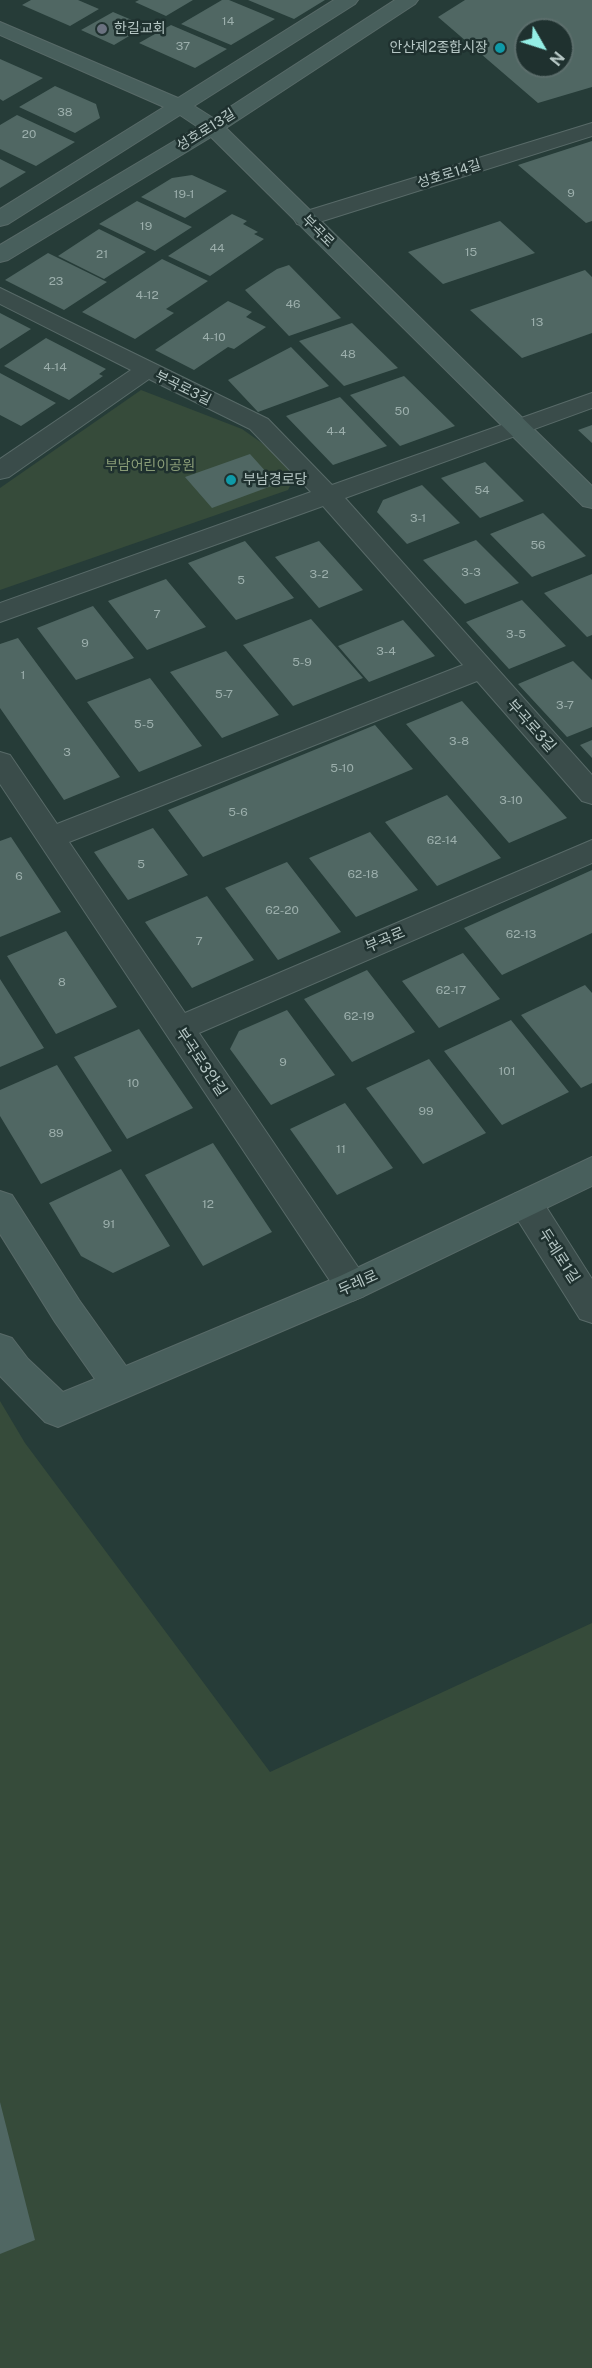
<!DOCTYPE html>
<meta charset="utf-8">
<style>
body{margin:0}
#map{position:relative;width:592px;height:2368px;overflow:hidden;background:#263c38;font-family:"Public Sans",sans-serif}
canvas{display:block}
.north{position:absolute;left:514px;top:18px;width:60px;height:60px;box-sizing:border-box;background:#1f312f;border:2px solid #5b6d6b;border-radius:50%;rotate:129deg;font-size:16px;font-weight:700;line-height:24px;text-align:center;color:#b6c7c5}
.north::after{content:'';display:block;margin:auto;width:21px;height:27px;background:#94eee5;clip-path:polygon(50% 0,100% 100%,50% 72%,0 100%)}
</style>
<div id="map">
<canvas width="592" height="2368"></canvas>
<div class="north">N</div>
</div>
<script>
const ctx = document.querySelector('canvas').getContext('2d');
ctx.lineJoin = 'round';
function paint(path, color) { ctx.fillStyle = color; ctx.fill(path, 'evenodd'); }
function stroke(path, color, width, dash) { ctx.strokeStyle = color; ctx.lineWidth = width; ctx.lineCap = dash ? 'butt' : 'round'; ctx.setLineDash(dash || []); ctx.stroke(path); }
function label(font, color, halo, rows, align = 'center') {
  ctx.font = font + ' "Public Sans","Noto Sans KR",sans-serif'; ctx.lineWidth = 5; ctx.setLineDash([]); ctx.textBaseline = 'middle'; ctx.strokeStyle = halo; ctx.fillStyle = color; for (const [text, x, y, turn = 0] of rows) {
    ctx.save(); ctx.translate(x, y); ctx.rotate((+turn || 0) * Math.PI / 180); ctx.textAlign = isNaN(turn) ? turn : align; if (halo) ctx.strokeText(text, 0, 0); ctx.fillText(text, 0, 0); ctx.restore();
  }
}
paint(new Path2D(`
 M141,390l101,39 37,26 15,23 -6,12 -288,100v-102z
 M0,1401l25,42 245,329 322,-149v745h-592z`), '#364b3a');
paint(new Path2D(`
 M31,0h47l21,9 -29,17 -48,-21z
 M139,0h54l-27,16 -31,-14z
 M222,0h7l46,19 -44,26 -50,-21z
 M248,0h77l-31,19z
 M465,0h127v87l-54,16 -100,-86zM526,30h36v36h-36z
 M113,12l33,14 -32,19 -33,-15z
 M171,25l56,24 -32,19 -56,-25z
 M0,59l43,19 -40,23 -3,-2z
 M55,86l41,18 4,14 -25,15 -56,-26z
 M17,115l58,27 -39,24 -36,-17v-24z
 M592,141v80l-6,2 -68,-58z
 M0,159l26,13 -26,16z
 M192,175l35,16 -42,27 -44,-21 31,-19z
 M137,201l55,26 -37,24 -56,-27z
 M232,214l15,7 -4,3 15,8 -4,2 10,5 -54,37 -42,-20z
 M500,221l35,32 -92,31 -35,-32z
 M99,229l47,23 -42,27 -46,-23z
 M48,253l59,29 -43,28 -59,-30z
 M162,259l46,22 -42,28 8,4 -39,26 -53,-27z
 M289,265l52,53 -52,18 -44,-46 32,-21z
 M585,270l7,7v56l-70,25 -52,-48z
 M228,301l24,11 -6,5 20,10 -32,22 -6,-2 -34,23 -39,-20z
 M0,313l31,16 -31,20z
 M352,323l46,45 -54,18 -45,-45z
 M46,338l60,31 -7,5 4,2 -34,24 -65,-34z
 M291,347l38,39 -71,26 -30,-32z
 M0,373l56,30 -35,23 -21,-11z
 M404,376l51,50 -55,20 -50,-51z
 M340,397l47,49 -54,19 -47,-49z
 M592,425v18l-14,-13z
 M250,454l27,30 -65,24 -27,-31z
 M485,462l39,39 -44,17 -39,-40z
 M422,485l38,38 -53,21 -30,-32 6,-12z
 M543,513l43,43 -54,21 -42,-43z
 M476,540l43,43 -54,21 -42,-44z
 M245,541l49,57 -58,22 -48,-57z
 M319,541l44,49 -44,18 -44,-51z
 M592,574v61l-5,2 -43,-44z
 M166,579l40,48 -59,23 -39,-49z
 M522,600l44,46 -57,23 -43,-47z
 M93,606l41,52 -58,22 -39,-52z
 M311,619l52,59 -70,28 -50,-61z
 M403,620l32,36 -66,26 -31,-36z
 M18,638l50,68 52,71 -56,23 -64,-92v-64z
 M226,651l53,64 -57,23 -52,-66z
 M573,661l19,19v47l-25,10 -49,-53z
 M150,678l52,68 -63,26 -52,-70z
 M462,701l51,57 54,60 -58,25 -103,-119z
 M375,725l38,44 -210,88 -35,-47z
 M592,740v18l-12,-13z
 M447,795l54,63 -64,28 -52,-64z
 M153,828l35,47 -60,25 -34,-48z
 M370,832l48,58 -62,27 -47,-59z
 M11,837l50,75 -61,25v-96z
 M287,862l54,70 -63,28 -53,-72z
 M592,870v63l-90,42 -38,-47z
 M207,896l47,64 -62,28 -47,-66z
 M66,931l51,76 -61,27 -49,-78z
 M463,953l37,46 -61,29 -37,-47z
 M367,970l48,62 -63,30 -48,-63z
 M0,979l44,69 -44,19z
 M585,985l7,8v90l-11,5 -60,-73z
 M287,1010l48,65 -64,30 -41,-56 9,-18z
 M511,1020l58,72 -67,33 -58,-74z
 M139,1029l54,79 -66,31 -53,-82z
 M429,1059l57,74 -63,31 -57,-76z
 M57,1065l55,86 -71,33 -41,-68v-26z
 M345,1103l48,65 -56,27 -47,-66z
 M213,1143l59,89 -69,34 -58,-91z
 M121,1169l49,77 -57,27 -32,-17 -32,-53z
 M0,2102l35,138 -35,14z`), '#506763');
const street = new Path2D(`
 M592,123v13l-279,88 -8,2 -8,-2 -3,-5 3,-5z
 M0,288l268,131 64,66 260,-92v15l-247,90 247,277v29l-10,-3 -105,-120 -408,161 116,171 407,-173v23l-393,170 165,243 5,10 -5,10 -12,5 -12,-5 -340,-512v-32l10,3 47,69 406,-159 -140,-159 -323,116v-19l311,-111 -61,-63 -101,-50 -140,98 -9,2v-20l131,-89 -131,-66z
 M526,1190l12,4 54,85v44l-12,-4 -66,-105 -5,-10 5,-10z`);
const secondary = new Path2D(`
 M334,0h24l-3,4 -161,102 19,12 182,-118h23l-3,4 -189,124 366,358v22l-9,-2 -372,-369 -203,123 -8,2v-17l198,-118 -18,-12 -172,109 -8,2v-17l164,-102 -164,-72v-13l178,76z
 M592,1157v29l-228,110 -306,131 -13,-5 -45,-46v-42l12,4 16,21 35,33 32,-13 -40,-57 -55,-88v-43l12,4 67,105 47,66 214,-90z`);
stroke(street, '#586a68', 2);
stroke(secondary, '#586a68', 2);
paint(street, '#3a4c4a');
paint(secondary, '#485f5c');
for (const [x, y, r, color] of [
 [102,29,6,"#6b7280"],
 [500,48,6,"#0f9aa8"],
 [231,480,6,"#0f9aa8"]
]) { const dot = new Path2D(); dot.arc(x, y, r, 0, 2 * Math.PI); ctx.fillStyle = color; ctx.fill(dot); stroke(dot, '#1f312f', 2); }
label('12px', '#9cafac', null, [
 ["14",228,21],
 ["37",183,46],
 ["38",65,112],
 ["20",29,134],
 ["9",571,193],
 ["19-1",184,194],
 ["19",146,226],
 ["44",217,248],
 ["15",471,252],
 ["21",102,254],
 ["23",56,281],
 ["4-12",147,295],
 ["46",293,304],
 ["13",537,322],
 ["4-10",214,337],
 ["48",348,354],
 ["4-14",55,367],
 ["50",402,411],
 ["4-4",336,431],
 ["54",482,490],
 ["3-1",418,518],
 ["56",538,545],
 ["3-3",471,572],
 ["3-2",319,574],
 ["5",241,580],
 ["7",157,614],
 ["3-5",516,634],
 ["9",85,643],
 ["3-4",386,651],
 ["5-9",302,662],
 ["1",23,675],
 ["5-7",224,694],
 ["3-7",565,705],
 ["5-5",144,724],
 ["3-8",459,741],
 ["3",67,752],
 ["5-10",342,768],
 ["3-10",511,800],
 ["5-6",238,812],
 ["62-14",442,840],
 ["5",141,864],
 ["62-18",363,874],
 ["6",19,876],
 ["62-20",282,910],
 ["62-13",521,934],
 ["7",199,941],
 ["8",62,982],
 ["62-17",451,990],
 ["62-19",359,1016],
 ["9",283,1062],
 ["101",507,1071],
 ["10",133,1083],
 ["99",426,1111],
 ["89",56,1133],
 ["11",341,1149],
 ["12",208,1204],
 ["91",109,1224]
]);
label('14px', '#b6c7c5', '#1f312f', [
 ["한길교회",114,29],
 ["안산제2종합시장",488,48,"right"],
 ["부남경로당",243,480]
], 'left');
label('14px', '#b6c7c5', '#1f312f', [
 ["성호로13길",206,130,-32],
 ["성호로14길",449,174,-17],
 ["부곡로",318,231,45],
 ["부곡로3길",183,388,26]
]);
label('14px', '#889b76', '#1f312f', [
 ["부남어린이공원",150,466]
]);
label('15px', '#b6c7c5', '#1f312f', [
 ["부곡로3길",531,726,48],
 ["부곡로",385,940,-23],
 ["부곡로3안길",201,1062,56],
 ["두레로1길",559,1256,57],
 ["두레로",358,1283,-24]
]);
</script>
